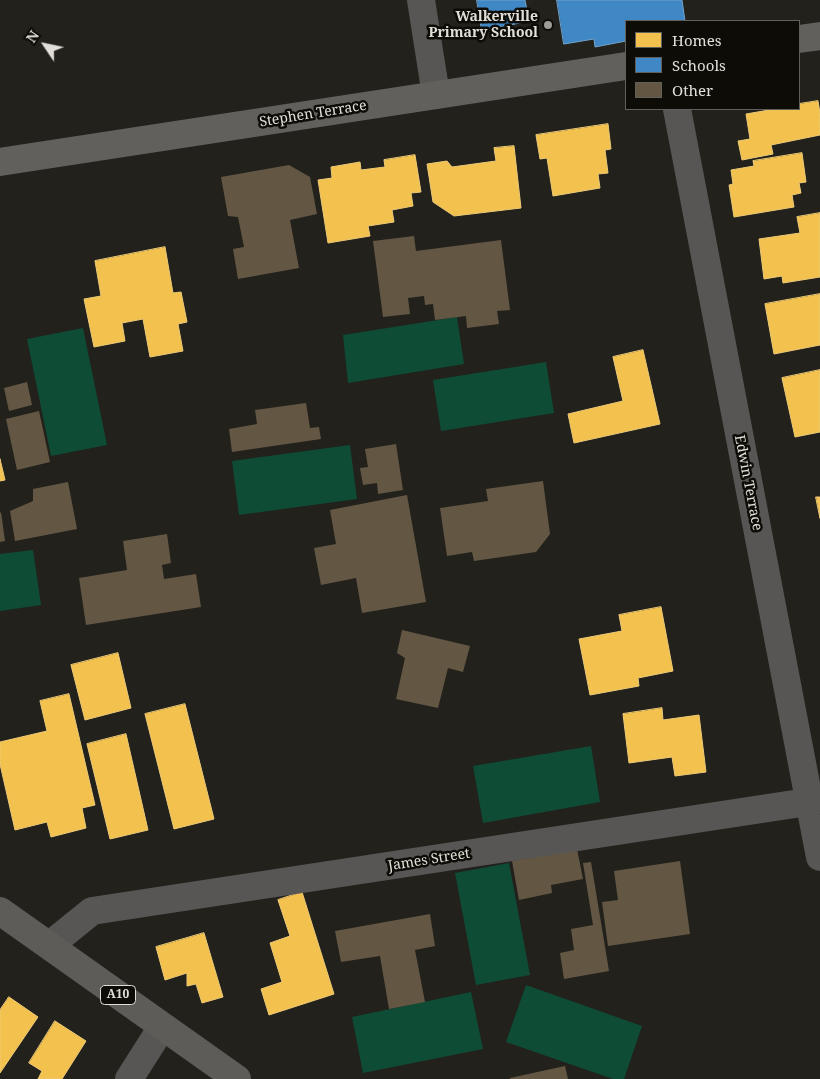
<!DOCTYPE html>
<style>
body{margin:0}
#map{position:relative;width:820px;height:1079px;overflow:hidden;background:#22211c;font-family:"Noto Serif",serif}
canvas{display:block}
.legend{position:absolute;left:625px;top:20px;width:175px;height:90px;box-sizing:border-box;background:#0d0c07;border:1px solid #62605b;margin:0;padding:6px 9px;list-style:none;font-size:15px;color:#e1dfd8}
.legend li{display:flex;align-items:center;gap:10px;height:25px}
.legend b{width:25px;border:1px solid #62605b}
.north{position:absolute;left:20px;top:20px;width:50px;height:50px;-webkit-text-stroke:4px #0d0c07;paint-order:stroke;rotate:304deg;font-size:14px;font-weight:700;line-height:20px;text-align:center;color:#e1dfd8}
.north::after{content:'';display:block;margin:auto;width:18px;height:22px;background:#e1dfd8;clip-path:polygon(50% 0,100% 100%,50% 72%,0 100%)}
</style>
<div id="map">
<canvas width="820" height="1079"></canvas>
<ul class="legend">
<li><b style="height:14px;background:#f2c14e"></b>Homes</li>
<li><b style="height:14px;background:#3f88c5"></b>Schools</li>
<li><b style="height:14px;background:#635744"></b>Other</li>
</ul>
<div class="north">N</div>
</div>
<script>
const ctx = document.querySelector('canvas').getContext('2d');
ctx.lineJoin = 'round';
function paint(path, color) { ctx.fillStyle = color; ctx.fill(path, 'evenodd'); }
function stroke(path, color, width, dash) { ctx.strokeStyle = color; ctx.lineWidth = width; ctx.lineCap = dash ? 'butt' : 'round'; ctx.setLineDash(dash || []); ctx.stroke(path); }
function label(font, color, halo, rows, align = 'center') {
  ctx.font = font + ' "Noto Serif",serif'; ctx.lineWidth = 5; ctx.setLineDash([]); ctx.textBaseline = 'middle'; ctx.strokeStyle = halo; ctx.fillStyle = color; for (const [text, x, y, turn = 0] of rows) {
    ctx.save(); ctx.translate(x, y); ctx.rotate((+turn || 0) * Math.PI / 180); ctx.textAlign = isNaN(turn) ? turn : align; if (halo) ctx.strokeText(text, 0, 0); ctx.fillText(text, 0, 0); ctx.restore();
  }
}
paint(new Path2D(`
 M457,317l7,47 -116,19 -5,-48z
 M83,328l24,117 -56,11 -24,-117z
 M546,362l8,51 -113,18 -8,-51z
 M350,445l7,54 -118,16 -7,-54z
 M33,550l8,55 -41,6v-57z
 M591,746l9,56 -117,21 -10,-57z
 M509,863l21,112 -54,10 -21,-112z
 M526,985l116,41 -18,53h-11l-107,-37z
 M471,992l12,57 -120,24 -11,-56z`), '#0f4c36');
const homes = new Path2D(`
 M818,101l2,12v22l-49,10 2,9 -31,6 -4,-19 12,-2 -4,-25 29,-5h24v-5z
 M608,124l3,25 -6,1 3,23 -10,1 2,14 -47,8 -6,-38 -7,1 -4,-24z
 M514,146l7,62 -67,8 -21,-14 -6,-38 20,-3 5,6 44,-6 -2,-13z
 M802,153l4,29 -7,1 2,10 -9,2 2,12 -60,10 -5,-32 4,-1 -2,-14 23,-4 -1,-5z
 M415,155l6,37 -10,1 2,13 -21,4 2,12 -26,4 2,10 -42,7 -10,-63 14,-2 -1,-11 29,-5 1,8 24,-3 -1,-7z
 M820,213v64l-37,6 -1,-7 -18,3 -5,-40 41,-6 -3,-16z
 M165,247l8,46 8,-1 6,30 -9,2 5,27 -33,6 -7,-38 -21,4 3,18 -31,6 -10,-48 17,-3 -6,-35z
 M820,294v51l-46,9 -9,-50z
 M643,350l17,74 -86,19 -6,-29 55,-13 -10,-44z
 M820,370v62l-25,5 -13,-59z
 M0,459l5,21 -5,1z
 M816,497h4v21z
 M661,607l12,64 -35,7 1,8 -49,9 -11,-56 43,-8 -3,-16z
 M118,653l13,55 -46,12 -14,-55z
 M69,694l26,111 -13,3 4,20 -35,9 -4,-15 -32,8 -15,-66v-22l47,-11 -7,-30z
 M185,704l29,115 -40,10 -29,-115z
 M662,708l1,12 36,-5 7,57 -31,4 -3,-19 -43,6 -6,-49z
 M126,734l22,96 -38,9 -23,-95z
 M302,892l32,102 -65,21 -8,-26 21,-7 -12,-39 20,-7 -12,-36z
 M204,933l19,64 -21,6 -6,-19 -9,2v-13l-22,7 -9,-33z
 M9,997l29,20 -38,56v-63z
 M55,1021l31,20 -24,38h-24l4,-8 -13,-8z`);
paint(homes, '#f2c14e');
stroke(homes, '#edca77', 1);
const schools = new Path2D(`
 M477,0h48l4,21 -47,10z
 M557,0h125l3,21h-59v20l-31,6 -1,-8 -30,5z`);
paint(schools, '#3f88c5');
stroke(schools, '#70a2cb', 1);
paint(new Path2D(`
 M289,165l21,12 7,37 -27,6 9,48 -61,11 -5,-30 11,-2 -6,-30 -10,-1 -7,-39z
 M414,236l2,15 85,-11 9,70 -13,1 2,13 -32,4 -1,-12 -31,4 -2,-16 -8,1 -1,-9 -16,2 2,16 -27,3 -10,-76z
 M27,382l5,23 -23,6 -5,-23z
 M306,403l4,25 9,-1 2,12 -89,13 -3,-23 28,-5 -2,-14z
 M39,411l11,51 -33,8 -11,-51z
 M396,444l7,46 -25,4 -1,-11 -14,2 -3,-17 8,-1 -3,-18z
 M543,481l7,53 -14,18 -62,9 -2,-9 -25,4 -7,-48 48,-7 -2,-12z
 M68,482l9,47 -62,12 -5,-30 23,-10v-12z
 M407,495l19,107 -64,11 -6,-35 -35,7 -7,-37 22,-4 -6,-34z
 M1,512l4,29 -5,1v-29z
 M167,534l4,29 -9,2 2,14 32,-5 5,33 -115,18 -7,-47 48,-8 -4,-29z
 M402,630l68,16 -7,26 -15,-4 -10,40 -42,-9 9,-41 -8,-5z
 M577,849l6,30 -32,6 1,8 -33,7 -7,-39z
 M680,861l10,73 -82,12 -6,-44 16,-2 -4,-29z
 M591,862l18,109 -45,8 -4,-26 14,-3 -3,-21 22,-4 -10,-62z
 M430,914l5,32 -20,4 10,52 -36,7 -9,-53 -39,6 -6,-31z
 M565,1066l3,13h-58v-1z`), '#635744');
stroke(new Path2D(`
 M421,0l15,95
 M677,109l143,748
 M50,945l42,-34 728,-111
 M129,1079l33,-52`), '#585654', 28);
stroke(new Path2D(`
 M799,39l21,-3
 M0,162l626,-96`), '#62605d', 28);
stroke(new Path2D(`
 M0,911l237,168`), '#5e5c59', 28);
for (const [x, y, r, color] of [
 [548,25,5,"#9e9c96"]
]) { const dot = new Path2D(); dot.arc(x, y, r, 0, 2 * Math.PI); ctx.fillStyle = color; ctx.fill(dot); stroke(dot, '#0d0c07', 2); }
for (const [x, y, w] of [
 [118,995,35]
]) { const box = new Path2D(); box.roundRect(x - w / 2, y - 9.5, w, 19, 4); ctx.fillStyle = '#0d0c07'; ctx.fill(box); stroke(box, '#e1dfd8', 1); }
label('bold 12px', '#e1dfd8', null, [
 ["A10",118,995]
]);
label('bold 14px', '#e1dfd8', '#0d0c07', [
 ["Walkerville",538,17],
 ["Primary School",538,33]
], 'right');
label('14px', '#e1dfd8', '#0d0c07', [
 ["Stephen Terrace",313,114,-9],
 ["Edwin Terrace",748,483,79],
 ["James Street",429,860,-9]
]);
</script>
